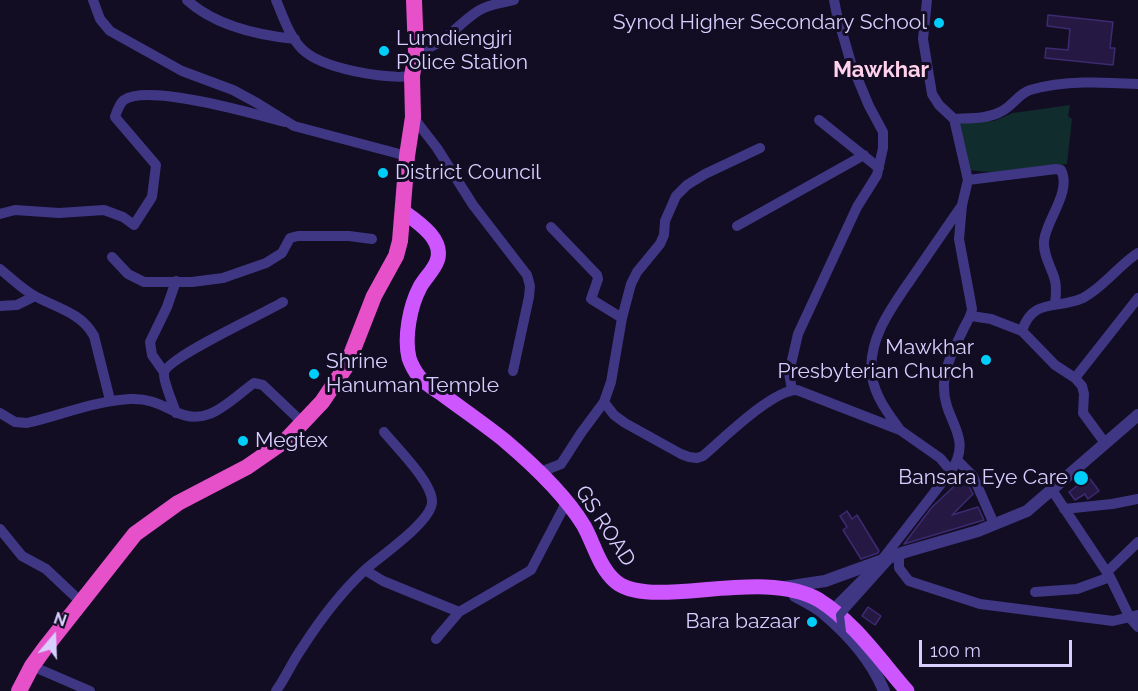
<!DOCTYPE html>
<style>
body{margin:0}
#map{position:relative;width:1138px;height:691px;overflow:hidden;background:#120d23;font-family:Raleway,sans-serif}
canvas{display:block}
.north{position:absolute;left:24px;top:607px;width:60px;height:60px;-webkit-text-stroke:4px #120d23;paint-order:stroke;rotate:19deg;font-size:16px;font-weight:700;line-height:24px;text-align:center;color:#d8cfff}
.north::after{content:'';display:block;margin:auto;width:21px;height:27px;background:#d8cfff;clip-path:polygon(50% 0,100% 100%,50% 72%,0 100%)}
.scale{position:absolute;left:919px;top:640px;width:153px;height:27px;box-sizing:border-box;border:3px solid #d8cfff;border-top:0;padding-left:8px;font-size:18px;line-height:21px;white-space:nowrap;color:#d8cfff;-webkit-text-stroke:4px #120d23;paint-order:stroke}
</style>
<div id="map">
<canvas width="1138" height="691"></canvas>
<div class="north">N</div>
<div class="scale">100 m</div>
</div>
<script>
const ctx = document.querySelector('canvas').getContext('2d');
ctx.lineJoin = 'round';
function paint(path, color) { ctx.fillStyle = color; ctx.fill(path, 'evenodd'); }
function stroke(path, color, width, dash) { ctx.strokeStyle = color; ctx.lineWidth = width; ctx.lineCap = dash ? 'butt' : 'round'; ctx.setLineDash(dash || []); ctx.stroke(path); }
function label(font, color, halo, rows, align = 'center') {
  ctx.font = font + ' Raleway,sans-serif'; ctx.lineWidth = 6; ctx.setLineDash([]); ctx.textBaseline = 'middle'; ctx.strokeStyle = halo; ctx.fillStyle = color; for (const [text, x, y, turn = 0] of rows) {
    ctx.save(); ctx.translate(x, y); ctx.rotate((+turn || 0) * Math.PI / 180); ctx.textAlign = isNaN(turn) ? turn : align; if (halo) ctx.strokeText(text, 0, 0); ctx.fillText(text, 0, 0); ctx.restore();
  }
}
paint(new Path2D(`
 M1070,105l-2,11 4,3 -5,45c-33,5 -65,11 -98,6l-11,-49h36l19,-8z`), '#102c2d');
const building = new Path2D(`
 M1048,15l65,7 -3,26h5l-2,17 -68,-7 1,-10 22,2 2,-21 -23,-3z
 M1085,472l14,19 -11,8 -3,-5 -10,6 -6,-8 9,-7 -3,-4z
 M964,477l9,17 -21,21 26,-8 6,13 -80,24 28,-37z
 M847,511l5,8 5,-4 22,36 -1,2 -17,6 -18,-29 4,-3 -7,-11z
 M868,607l13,9 -6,9 -13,-9z`);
paint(building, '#251944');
stroke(building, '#3d2a71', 1.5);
stroke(new Path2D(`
 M93,0l7,19 10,12 72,40 51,19 24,13 37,23 113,30
 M187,0c28,26 70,35 108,39
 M276,0c7,16 13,36 26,49 20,20 82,30 110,27
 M416,52c28,-6 39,-26 62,-41 11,-7 24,-8 36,-11
 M413,117l24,31 36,57 54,70 3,11 -1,11 -16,74
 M954,119c15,-1 33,0 46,-7 12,-5 18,-18 30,-22 34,-10 73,-8 108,-6
 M819,120l60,48
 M968,180l88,-11 5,1c11,22 -15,50 -17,71 -1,13 6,24 10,36 3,8 2,19 1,27
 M0,214l15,-4 44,3 45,-3 19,7 11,8 18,-28 4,-32 -41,-48c2,-6 4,-13 9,-17 24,-17 131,14 161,22
 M737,226l127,-71
 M551,227l46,48 1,4 -7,20 31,19
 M112,257l16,17 16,8h48l31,-4 43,-15 16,-10 8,-15 8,-2h51l23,3
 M0,269c11,9 21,19 33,26 23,13 48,17 61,41l16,64
 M0,306l17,-1 18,-9
 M971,316l20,3 31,12 33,34 20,13 7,8 2,8 -1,19 22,30
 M1022,331c11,-34 35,-21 61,-33 21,-11 36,-33 55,-45
 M164,372l-12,-17 -2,-13 17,-35 9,-26
 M1075,378l63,-80
 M792,390l-3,-17 9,-39 59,-127 20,-32 6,-27v-16l-14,-26 -18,-43 -14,-48 -3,-15
 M604,402l10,13 11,8 56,31 8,3 8,1 6,-2c20,-17 69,-66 94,-66l103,40 40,28 11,13
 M0,413l15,9 12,1c34,-8 68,-22 103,-24 18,-1 29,5 44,12 33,18 55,-10 80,-28l9,2 40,38
 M176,413c-3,-10 -13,-31 -12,-40 2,-15 101,-60 119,-71
 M900,430c-12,-17 -24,-32 -28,-53 -6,-40 25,-77 46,-108 14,-20 28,-41 42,-61
 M958,461l15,15 21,48
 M538,473l23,-9 20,-31 23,-31 7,-20 11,-64 9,-34 6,-12 23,-28 4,-9 1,-14 11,-25 11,-11 18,-11 55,-26
 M1052,490l58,87 20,41 8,9
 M1064,509l48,-5 26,-5
 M0,529l22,27 24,13 35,33
 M899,554v14l10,13 71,23 133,17 25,-6
 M365,570l18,11 76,31
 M1107,572l31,-30
 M1035,592l42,-3 33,-12
 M832,610l49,-49 70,-90c23,-34 -7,-50 -7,-83 -1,-19 11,-41 19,-58 3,-7 8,-13 9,-21l-13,-70 3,-34 6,-25 -14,-61 -15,-14 -7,-11 -9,-55 4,-39
 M436,639l23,-27 72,-42 35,-67
 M32,666l58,25
 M276,691c10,-14 16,-29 26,-43 18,-28 39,-56 64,-79 15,-13 66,-48 66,-67 1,-19 -36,-55 -48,-70`), '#3f3783', 10);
stroke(new Path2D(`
 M785,587l40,-6 80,-29 73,-21 49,-20 111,-96
 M795,596c9,5 20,10 28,17 25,21 49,48 61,78`), '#3f3783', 12);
stroke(new Path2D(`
 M404,212c14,10 41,28 33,49 -3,9 -12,17 -17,26 -10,19 -16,50 -11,71 2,6 7,15 11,20 6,6 15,11 22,16 20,15 42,30 62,46 26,22 62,56 80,86 10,18 15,41 31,55 35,31 146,-15 204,19 35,22 61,60 88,91`), '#cd56ff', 15);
stroke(new Path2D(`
 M19,691l13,-25 13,-18 90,-114 43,-31 69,-36 39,-27 36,-38 25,-37 27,-69 22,-40 4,-15 7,-85 6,-39 -1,-41 4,-24 -2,-52`), '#e650c9', 16);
stroke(new Path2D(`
 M842,632l-2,-17 52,-58`), '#3f3783', 8);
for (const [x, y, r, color] of [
 [939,23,6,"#00cefa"],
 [384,51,6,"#00cefa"],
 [383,173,6,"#00cefa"],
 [986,360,6,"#00cefa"],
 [314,374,6,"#00cefa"],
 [243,441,6,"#00cefa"],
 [1081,478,8,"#00cefa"],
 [812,622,6,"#00cefa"]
]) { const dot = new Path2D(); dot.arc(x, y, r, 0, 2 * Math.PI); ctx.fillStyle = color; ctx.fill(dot); stroke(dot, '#120d23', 2); }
label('21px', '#d8cfff', '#120d23', [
 ["Synod Higher Secondary School",927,23],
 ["Lumdiengjri",396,39,"left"],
 ["Police Station",396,63,"left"],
 ["District Council",395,173,"left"],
 ["Mawkhar",974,348],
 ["Presbyterian Church",974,372],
 ["Shrine",326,362,"left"],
 ["Hanuman Temple",326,386,"left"],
 ["Megtex",255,441,"left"],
 ["Bansara Eye Care",1068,478],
 ["Bara bazaar",800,622]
], 'right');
label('21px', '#d8cfff', '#120d23', [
 ["GS ROAD",605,526,57]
]);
label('bold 22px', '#ffd1eb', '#120d23', [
 ["Mawkhar",881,70]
]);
</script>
